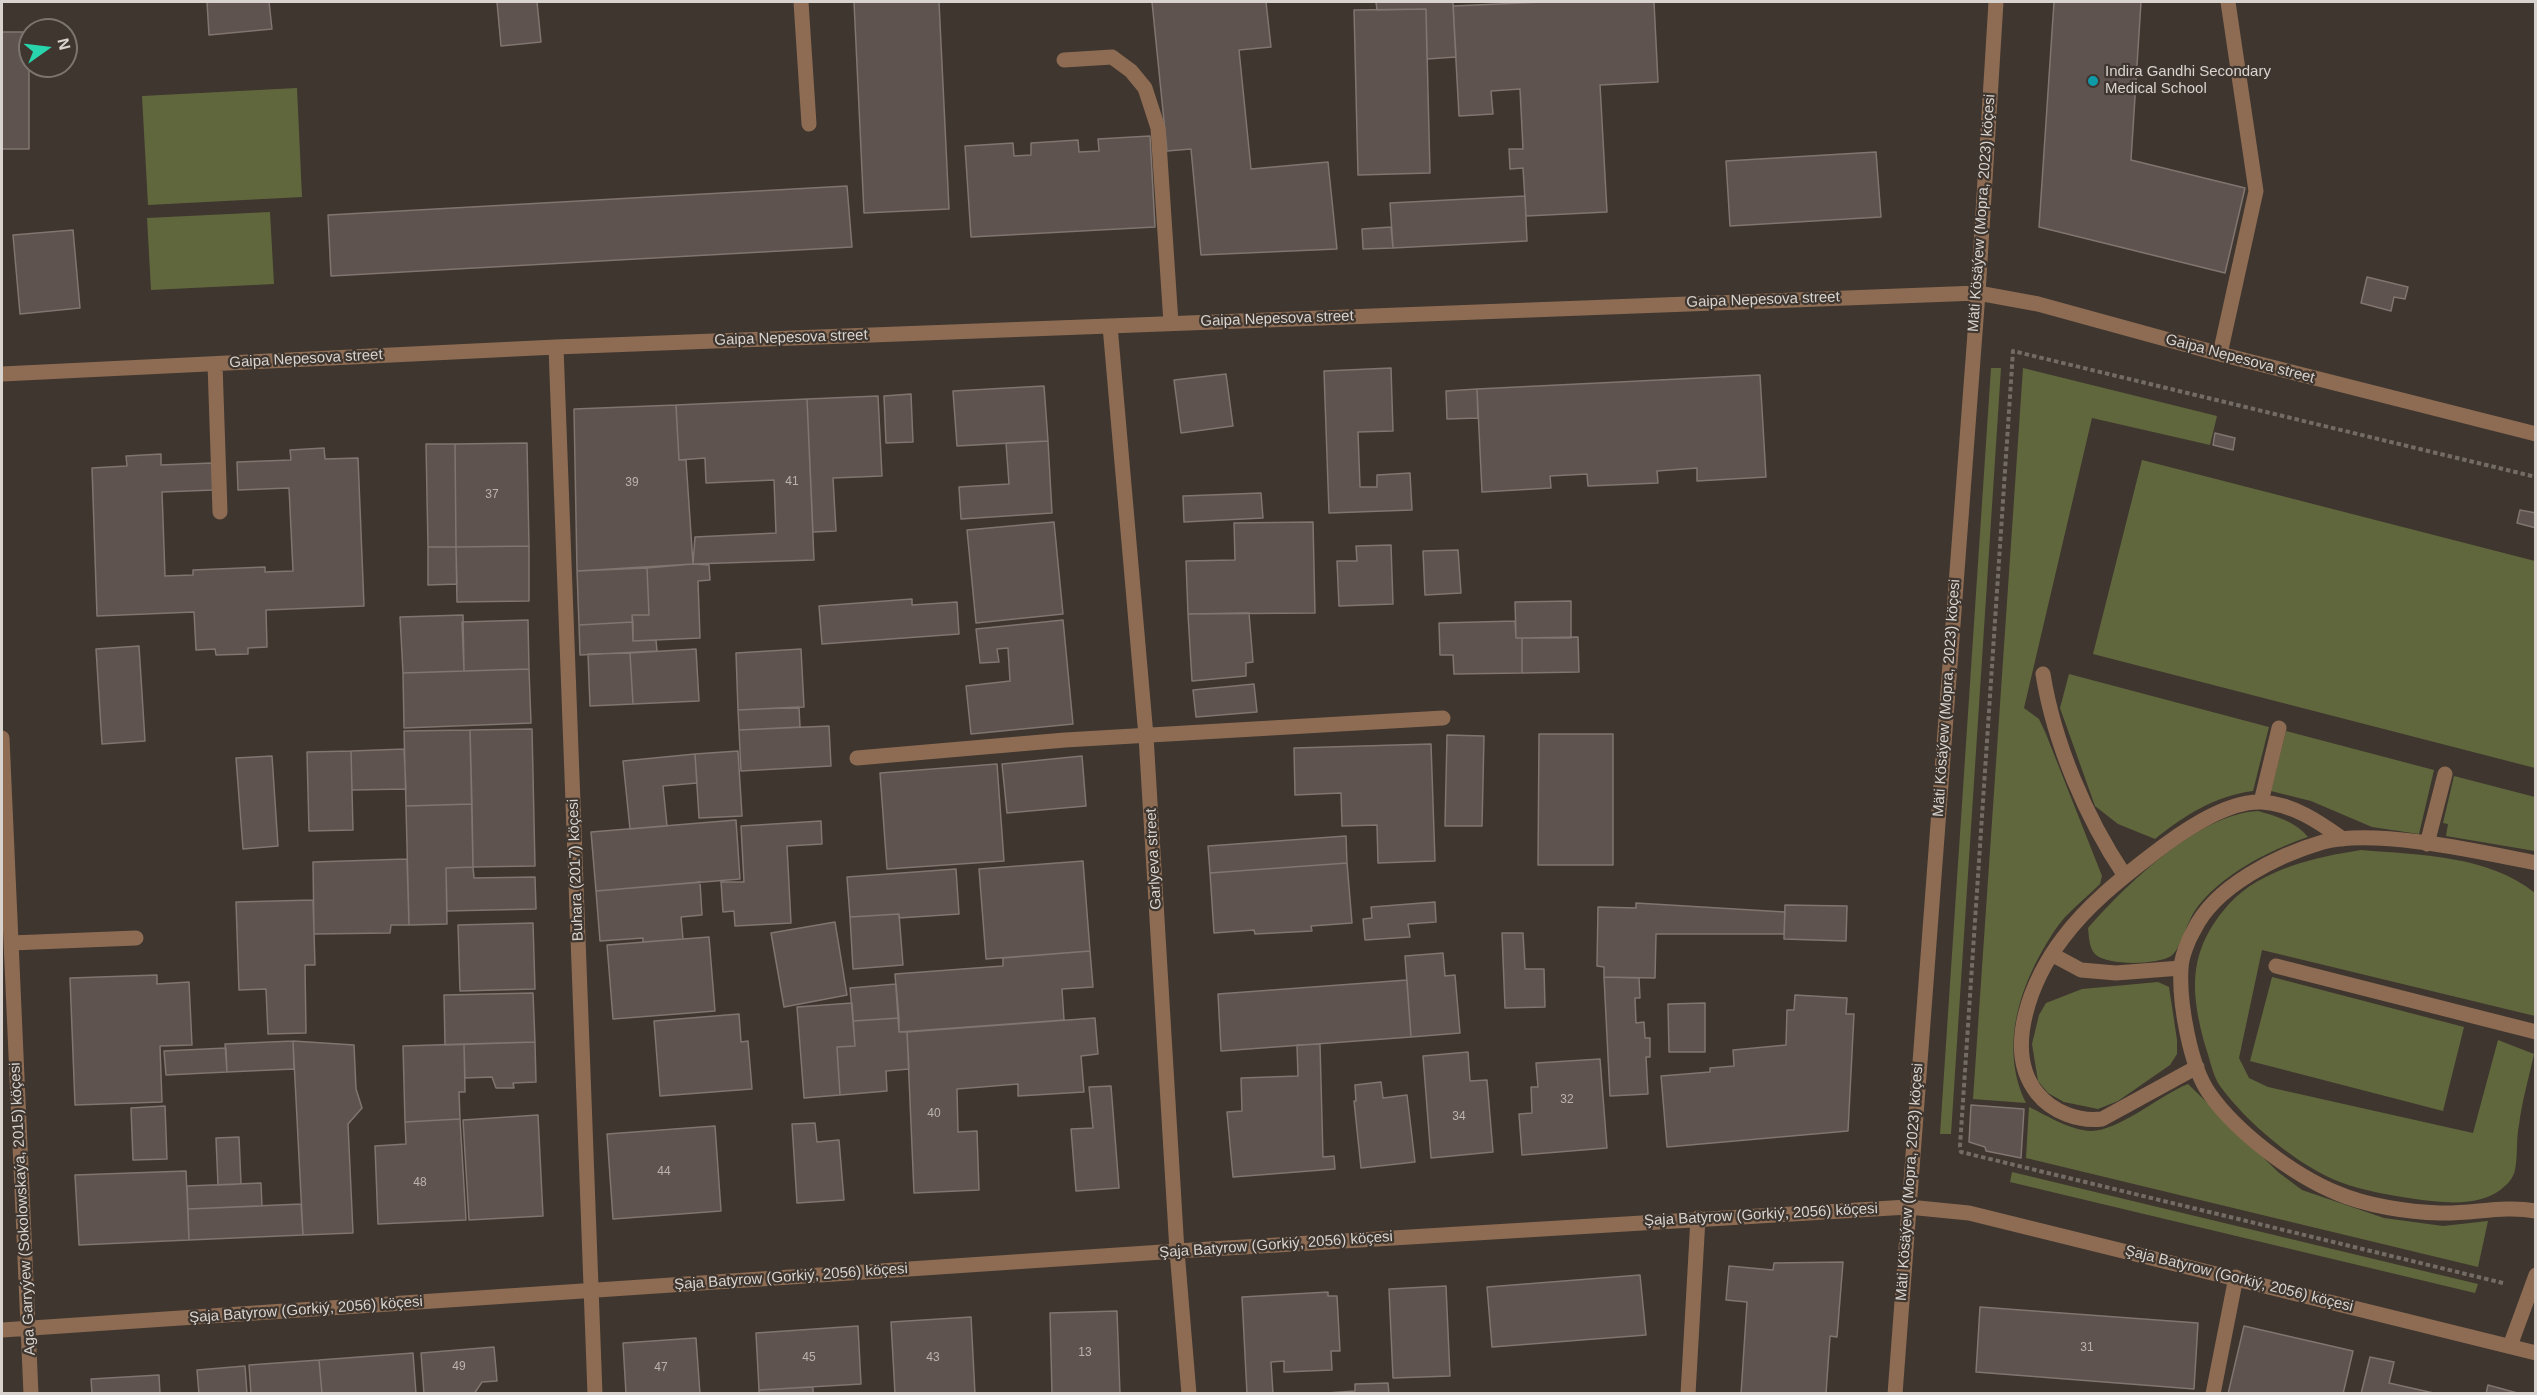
<!DOCTYPE html>
<meta charset="utf-8">
<style>
body{margin:0}
#map{position:relative;width:2537px;height:1395px;overflow:hidden;background:#3f362f;font-family:Arial,sans-serif}
canvas{display:block}
.frame{position:absolute;inset:0;border:3px solid #d8d3cf;pointer-events:none}
.north{position:absolute;left:18px;top:18px;width:60px;height:60px;box-sizing:border-box;background:#3f362f;border:2px solid #7c756f;border-radius:50%;rotate:76deg;font-size:16px;font-weight:700;line-height:24px;text-align:center;color:#d8d3cf}
.north::after{content:'';display:block;margin:auto;width:21px;height:27px;background:#28d5ad;clip-path:polygon(50% 0,100% 100%,50% 72%,0 100%)}
</style>
<div id="map">
<canvas width="2537" height="1395"></canvas>
<div class="frame"></div>
<div class="north">N</div>
</div>
<script>
const ctx = document.querySelector('canvas').getContext('2d');
ctx.lineJoin = 'round';
function paint(path, color) { ctx.fillStyle = color; ctx.fill(path, 'evenodd'); }
function stroke(path, color, width, dash) { ctx.strokeStyle = color; ctx.lineWidth = width; ctx.lineCap = dash ? 'butt' : 'round'; ctx.setLineDash(dash || []); ctx.stroke(path); }
function label(font, color, halo, rows, align = 'center') {
  ctx.font = font + ' Arial,sans-serif'; ctx.lineWidth = 4.5; ctx.setLineDash([]); ctx.textBaseline = 'middle'; ctx.strokeStyle = halo; ctx.fillStyle = color; for (const [text, x, y, turn = 0] of rows) {
    ctx.save(); ctx.translate(x, y); ctx.rotate((+turn || 0) * Math.PI / 180); ctx.textAlign = isNaN(turn) ? turn : align; if (halo) ctx.strokeText(text, 0, 0); ctx.fillText(text, 0, 0); ctx.restore();
  }
}
paint(new Path2D(`
 M297,88l5,109 -154,8 -6,-109z
 M270,212l4,72 -123,6 -4,-72z
 M1991,368h10l-50,766h-11z
 M2023,368l194,48 -7,29 -118,-27 -68,290 15,11 7,15 56,142 -2,8c-14,14 -34,29 -45,46 -34,51 -57,115 -29,173l-53,-4z
 M2142,460l393,101v207l-442,-114z
 M2069,674l200,53 -16,64c-38,5 -68,24 -98,48l-37,-15 -23,-18 -35,-98z
 M2286,731l148,39 -15,64 -47,-7 -61,-26 -40,-10z
 M2454,776l81,21v54l-89,-15 2,-12 -5,-1z
 M2258,811c18,5 38,11 50,26 -39,13 -90,39 -114,75 -7,11 -14,38 -23,44 -14,9 -64,10 -76,-2 -6,-6 -6,-18 -7,-26 38,-43 110,-114 170,-117z
 M2361,850c58,5 127,5 174,43v123l-273,-66 -23,108 10,20 19,9 205,46 25,-93 36,14c-5,23 -12,47 -15,71 -3,14 -1,30 -4,45 -1,5 -5,12 -9,15 -23,23 -61,18 -91,14 -25,-4 -51,-8 -75,-17 -42,-16 -94,-60 -120,-96 -7,-10 -10,-26 -14,-38 -16,-56 -19,-97 23,-144 32,-35 87,-47 132,-54z
 M2272,977l192,50 -21,84 -193,-50z
 M2158,982l11,5 8,53v14l-7,11 -52,36 -20,8 -34,-7 -16,-9 -10,-12 -6,-37 7,-29 7,-12 36,-14z
 M2188,1084l90,88 24,18 82,28 59,8 45,-5 -10,46 -452,-109 3,-51c19,9 40,23 62,24 28,0 69,-36 97,-47z
 M2012,1172l466,112 -3,9 -465,-111z`), '#60673d');
const building = new Path2D(`
 M207,2h62l3,27 -63,6z
 M497,2h40l4,40 -40,4z
 M854,2h85l10,207 -85,4z
 M1152,2h114l5,45 -32,3 12,119 77,-7 9,87 -136,6 -10,-106 -24,2z
 M1376,2h77l3,55 -29,2 -1,-50 -49,1z
 M1543,2h111l4,80 -58,3 7,127 -81,4 -3,-48 -13,1 -1,-20h14l-3,-60 -29,2 2,23 -34,2 -6,-110z
 M2054,2h87l-10,158 114,28 -20,85 -186,-46z
 M1426,9l4,164 -72,2 -4,-165z
 M2,32h27v117h-27z
 M1150,136l5,91 -184,10 -6,-91 48,-3 1,13 17,-1v-12l47,-3 1,12 20,-1 -1,-12z
 M1876,152l5,65 -151,9 -4,-65z
 M847,186l5,61 -521,29 -3,-61z
 M1525,196l2,45 -134,7 -3,-45z
 M1391,227l2,21 -30,1 -1,-20z
 M73,230l7,78 -60,6 -7,-79z
 M2367,277l41,10 -3,12 -11,-2 -3,14 -30,-8z
 M1391,368l2,63 -35,1 2,55h17v-12l33,-2 2,37 -83,3 -5,-142z
 M1226,374l7,52 -52,7 -7,-53z
 M1760,375l6,102 -69,4v-13l-40,3 1,12 -70,3 -1,-12 -37,2 1,12 -69,4 -5,-103z
 M1044,386l4,55 -91,5 -4,-55z
 M1477,389l1,29 -31,1 -1,-28z
 M911,394l2,48 -27,1 -2,-47z
 M878,396l4,80 -49,2 3,53 -23,1 -6,-133z
 M807,399l7,161 -121,4 2,-27 81,-4 -2,-53 -68,3 -1,-25 -26,2 -3,-55z
 M676,405l3,55h7l7,104 -116,7 -3,-162z
 M2215,433l20,5 -2,12 -20,-5z
 M1048,441l4,72 -91,6 -2,-32 50,-3 -3,-41z
 M527,443l2,103 -73,1 -1,-103z
 M426,444h29l1,103h-28z
 M324,448l1,11 33,-1 6,148 -98,4 1,37 -19,1v6l-32,1 -1,-6 -19,1 -2,-38 -97,4 -5,-148 35,-2 -1,-10 35,-2v11l51,-2 2,27 -52,2 3,84 28,-1v-5l72,-3v5l28,-1 -4,-83 -51,2 -1,-28 54,-2 -1,-10z
 M1261,493l2,25 -79,4 -1,-26z
 M2520,510l16,3v15l-19,-5z
 M1054,522l9,92 -87,9 -9,-93z
 M1313,522l2,91 -127,1 -2,-53 49,-1 -1,-37z
 M1391,545l2,59 -54,2 -2,-45h20l-1,-15z
 M529,546v55l-72,1 -1,-55z
 M428,547h28l1,37 -29,1z
 M1458,550l3,43 -36,2 -2,-44z
 M693,564l16,1 1,15 -12,1 2,57 -67,3 -1,-26h17l-2,-47z
 M647,568l2,47h-17l1,7 -54,3 -2,-54z
 M912,599v6l45,-3 2,32 -137,10 -3,-38z
 M1571,601v37h-55l-1,-36z
 M1249,613l4,49 -7,1v13l-54,5 -4,-67z
 M463,615l1,56 -61,2 -3,-56z
 M528,620l1,49 -65,2 -2,-49z
 M1063,620l10,104 -102,10 -5,-48 44,-5 -2,-33 -11,1 2,13 -19,1 -4,-34z
 M1515,621l1,17h6v35l-68,1 -1,-19h-13l-1,-32z
 M633,622v19l23,-1 1,11 -77,4 -1,-30z
 M1578,637l1,35 -57,1v-35z
 M139,646l6,95 -43,3 -6,-95z
 M696,649l3,52 -66,3 -3,-51z
 M801,649l3,58 -66,3 -2,-57z
 M630,653l3,51 -43,2 -2,-52z
 M529,669l2,54 -127,5 -1,-55z
 M1254,684l3,28 -61,5 -3,-27z
 M799,707l1,20 -61,3 -1,-20z
 M829,726l2,40 -90,5 -2,-41z
 M532,729l3,137 -62,1 -3,-137z
 M470,730l2,74 -66,2 -2,-75z
 M1539,734h74v131h-75z
 M1447,735l37,1 -2,90h-37z
 M1431,744l4,117 -57,2 -1,-38 -35,1 -1,-33 -46,2 -1,-47z
 M404,749l2,40 -54,1 -1,-39z
 M351,751l2,79 -44,1 -2,-79z
 M738,751l4,65 -43,2 -4,-64z
 M695,754l2,29 -34,3 4,40 -37,3 -7,-68z
 M272,756l6,90 -35,3 -7,-91z
 M1082,756l4,50 -79,7 -5,-49z
 M997,764l7,97 -117,8 -7,-96z
 M472,804l1,63 -27,1 1,56 -38,1 -3,-119z
 M736,820l4,59 -144,12 -5,-59z
 M821,821l1,23 -35,2 4,77 -56,3 -1,-15 -11,1 -2,-30h23l-3,-56z
 M1346,836l1,27 -137,10 -2,-27z
 M407,859l2,66h-18l-1,8 -76,1 -1,-72z
 M1083,861l7,90 -104,8 -7,-90z
 M1347,863l5,60 -41,3 1,5 -57,3 -1,-4 -40,3 -4,-60z
 M473,867l1,11 61,-1 1,32 -89,2 -1,-43z
 M956,869l3,45 -60,4v-4l-49,3 -3,-40z
 M700,882l2,33 -21,2 2,22 -40,3v-4l-43,3 -4,-50z
 M313,900l2,65h-10l1,68 -38,1 -2,-45 -27,1 -3,-88z
 M1435,902l1,20 -28,2 2,13 -45,3 -2,-21 9,-1 -1,-11z
 M1636,903l149,9 -1,22h-128l-1,44 -51,-1v-10l-7,-1 1,-59 38,1z
 M1785,905l62,1 -1,35 -62,-2z
 M899,914l4,51 -50,4 -3,-52z
 M835,922l12,73 -63,12 -13,-74z
 M533,923l2,66 -75,2 -2,-66z
 M1502,933h21l2,36h19l1,38 -40,1z
 M709,937l6,74 -102,8 -6,-74z
 M1090,951l3,36 -31,2 2,31 -165,12 -4,-58 108,-8v-8z
 M1443,953l2,23 10,-1 5,58 -49,4 -6,-81z
 M157,975v9l32,-2 3,63 -32,1 2,56 -87,3 -5,-127z
 M1604,977l35,1 1,20h-5l1,25 8,-1 1,16h5v19h-4l2,37 -38,2z
 M1407,980l4,57 -190,14 -3,-57z
 M896,984l3,34 -46,3 -3,-33z
 M533,993l2,49 -90,3 -1,-50z
 M1795,995l52,3 -1,16h8l-6,117 -181,16 -6,-71 49,-4v-4l24,-2 -1,-16 53,-5 1,-35h7z
 M852,1003l3,43 -18,1 3,48 -36,3 -7,-91z
 M1705,1003v49h-36l-1,-48z
 M739,1014l2,28 7,-1 4,48 -92,7 -6,-75z
 M899,1018v14h8l2,37 -23,2 1,20 -47,4 -3,-48 18,-1 -2,-25z
 M1095,1018l3,36 -17,2 3,36 -66,4v-12l-61,5 1,43 19,-1 2,59 -65,3 -7,-161z
 M293,1041l61,4 2,44 6,19 -14,16 5,109 -50,2z
 M293,1041l1,28 -67,3 -2,-28z
 M535,1042l1,40 -23,1 1,5h-18l-4,-11 -27,1 -1,-34z
 M464,1044l1,48h-6l1,27 -55,3 -2,-76z
 M1320,1044l3,113 11,-1 1,13 -102,8 -6,-65 15,-1 -1,-33 57,-2 -1,-31z
 M226,1048l1,24 -61,3 -2,-24z
 M1468,1052l2,29 17,-1 6,72 -62,6 -8,-102z
 M1600,1059l7,89 -85,7 -3,-41 13,-1 -1,-26h7l-2,-24z
 M1381,1082l2,16 24,-3 8,67 -54,6 -7,-67h2l-1,-16z
 M1111,1086l8,102 -43,3 -5,-62 22,-1 -4,-41z
 M1971,1105l53,4 -3,49 -35,-7 -1,-4 -16,-5z
 M165,1106l2,53 -34,1 -2,-52z
 M538,1115l5,101 -74,4 -6,-100z
 M460,1119l6,101 -88,4 -3,-78 31,-2 -1,-22z
 M815,1123l2,19 22,-2 5,60 -47,3 -5,-79z
 M715,1126l6,85 -108,8 -6,-85z
 M239,1137l2,47 -23,1 -2,-47z
 M186,1171l3,69 -110,5 -4,-70z
 M261,1183l1,23 -74,3 -1,-23z
 M301,1204l2,31 -114,5 -1,-31z
 M1843,1262l-6,75 -7,-1 -4,58h-85l6,-92 -21,-2 3,-34 44,4 1,-7z
 M1640,1275l6,60 -154,12 -5,-60z
 M1446,1286l4,90 -57,2 -4,-89z
 M1328,1292v4h9l3,55h-9l1,19 -48,2v-11l-13,1 2,32h-26l-5,-97z
 M1980,1307l218,16 -4,66 -218,-17z
 M1117,1311l3,83h-68l-2,-81z
 M971,1317l4,77h-80l-4,-72z
 M858,1326l3,58 -102,6 -3,-57z
 M2244,1326l109,25 -10,43h-115z
 M696,1338l4,56h-74l-3,-51z
 M494,1347l3,34 -15,1 -8,12h-50l-3,-41z
 M413,1353l3,41h-94l-3,-34z
 M2370,1357l24,5 -5,21 49,11h-77z
 M319,1360l3,34h-71l-2,-29z
 M245,1366l2,28h-48l-2,-24z
 M159,1375l1,19h-68l-1,-15z
 M1388,1383l1,11h-76l42,-3v-7z
 M2488,1385l33,9h-35z
 M813,1387v7h-54v-4z`);
paint(building, '#5f534f');
stroke(building, '#817570', 1.5);
stroke(new Path2D(`
 M2503,1283l-542,-131 -1,-6 53,-795 523,126`), '#736c66', 4, [4.5, 3]);
stroke(new Path2D(`
 M801,2l8,122
 M1064,60l48,-3 19,14 14,17 13,40 13,195
 M1110,326l36,410 31,515 12,143
 M556,347l39,1047
 M2220,354l36,-163 -28,-189
 M215,364l5,148
 M2,374l554,-27 1422,-54 60,11 182,50 316,80
 M2043,674c11,69 43,144 82,202
 M2,738l29,656
 M857,758l208,-18 378,-22
 M2261,802l18,-74
 M2427,844l18,-70
 M2536,863c-54,-11 -161,-35 -213,-21 -45,13 -108,44 -129,88 -6,10 -13,28 -13,39 -2,33 9,97 28,124 27,39 84,82 128,100 30,13 71,19 103,20 33,1 63,-8 96,-2
 M11,943l125,-5
 M2053,955l28,15 35,3 65,-5
 M2276,966l260,66
 M2197,1067l-95,52c-23,3 -50,-7 -65,-26 -35,-44 -4,-116 26,-155 24,-32 55,-57 86,-81 28,-22 76,-57 113,-55 31,2 57,20 81,37
 M2,1330l1175,-79 731,-44 61,6 567,140
 M2510,1346l26,-71
 M1688,1394l10,-176
 M1895,1394l83,-1101 18,-291
 M2213,1394l23,-117`), '#8d6c53', 15);
for (const [x, y, r, color] of [
 [2093,81,6,"#0f9aa8"]
]) { const dot = new Path2D(); dot.arc(x, y, r, 0, 2 * Math.PI); ctx.fillStyle = color; ctx.fill(dot); stroke(dot, '#3f362f', 2); }
label('12px', '#bab3af', null, [
 ["41",792,482],
 ["39",632,483],
 ["37",492,495],
 ["32",1567,1100],
 ["40",934,1114],
 ["34",1459,1117],
 ["44",664,1172],
 ["48",420,1183],
 ["31",2087,1348],
 ["13",1085,1353],
 ["45",809,1358],
 ["43",933,1358],
 ["49",459,1367],
 ["47",661,1368]
]);
label('15px', '#d8d3cf', '#3f362f', [
 ["Indira Gandhi Secondary",2105,72],
 ["Medical School",2105,89]
], 'left');
label('15px', '#d8d3cf', '#3f362f', [
 ["Mäti Kösäýew (Mopra, 2023) köçesi",1982,213,-86],
 ["Gaipa Nepesova street",1763,300,-2],
 ["Gaipa Nepesova street",1277,319,-2],
 ["Gaipa Nepesova street",791,338,-2],
 ["Gaipa Nepesova street",306,359,-3],
 ["Gaipa Nepesova street",2240,359,15],
 ["Mäti Kösäýew (Mopra, 2023) köçesi",1947,698,-86],
 ["Garlyeva street",1154,859,-93],
 ["Buhara (2017) köçesi",576,870,-92],
 ["Mäti Kösäýew (Mopra, 2023) köçesi",1910,1182,-86],
 ["Aga Garryýew (Sokolowskaýa, 2015) köçesi",23,1209,-93],
 ["Şaja Batyrow (Gorkiý, 2056) köçesi",1761,1215,-3],
 ["Şaja Batyrow (Gorkiý, 2056) köçesi",1276,1245,-4],
 ["Şaja Batyrow (Gorkiý, 2056) köçesi",791,1277,-4],
 ["Şaja Batyrow (Gorkiý, 2056) köçesi",2239,1279,14],
 ["Şaja Batyrow (Gorkiý, 2056) köçesi",306,1310,-4]
]);
</script>
